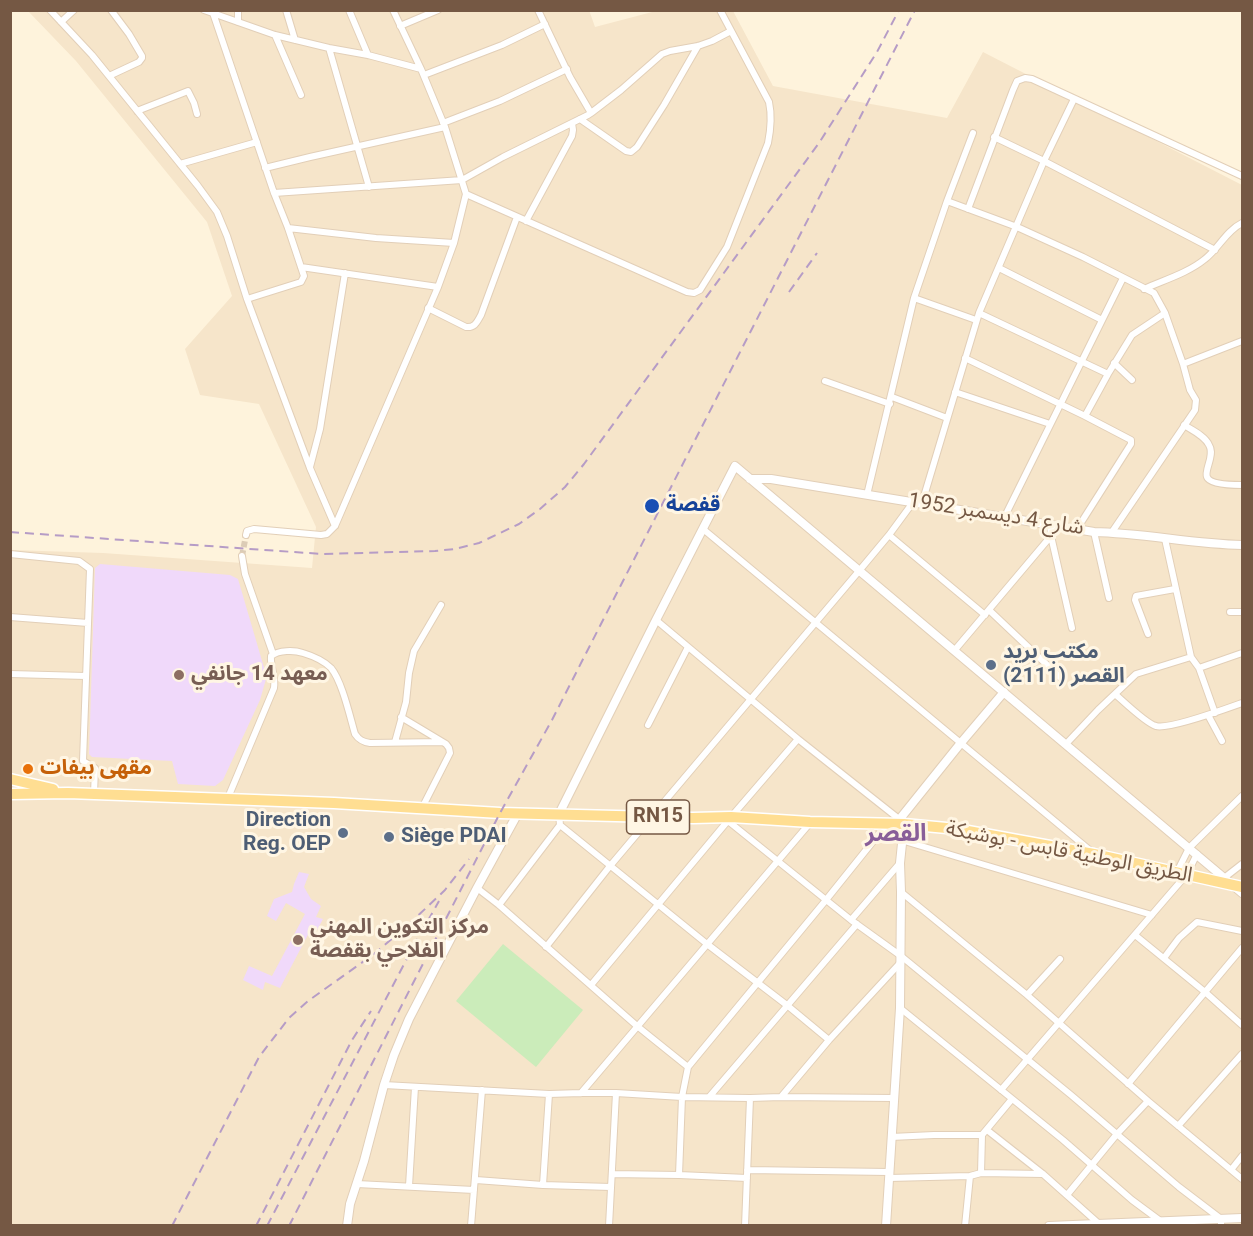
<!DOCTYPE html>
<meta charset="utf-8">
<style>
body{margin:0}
#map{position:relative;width:1253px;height:1236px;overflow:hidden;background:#fef3dc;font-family:Roboto,sans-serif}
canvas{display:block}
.frame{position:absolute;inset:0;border:12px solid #755844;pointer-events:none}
</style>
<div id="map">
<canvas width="1253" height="1236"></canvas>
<div class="frame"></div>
</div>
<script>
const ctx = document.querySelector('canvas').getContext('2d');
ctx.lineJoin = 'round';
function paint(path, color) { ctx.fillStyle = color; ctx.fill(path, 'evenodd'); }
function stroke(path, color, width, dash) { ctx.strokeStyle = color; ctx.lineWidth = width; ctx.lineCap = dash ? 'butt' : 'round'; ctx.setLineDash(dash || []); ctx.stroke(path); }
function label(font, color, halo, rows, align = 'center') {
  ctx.font = font + ' Roboto,"Noto Sans Arabic",sans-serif'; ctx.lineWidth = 6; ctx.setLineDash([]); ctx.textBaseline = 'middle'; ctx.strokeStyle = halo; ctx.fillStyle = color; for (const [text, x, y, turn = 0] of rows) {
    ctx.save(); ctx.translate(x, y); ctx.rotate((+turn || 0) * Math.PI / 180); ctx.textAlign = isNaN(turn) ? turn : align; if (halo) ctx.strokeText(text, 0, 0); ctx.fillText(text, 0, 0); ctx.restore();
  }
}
paint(new Path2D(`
 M589,10l6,17 61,-16h77l40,75 174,32 36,-66 259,133v1040l-1231,1v-676l92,3 209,15 4,-41 -57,-123 -59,-9 -15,-46 47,-53 -25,-74 -131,-161 -48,-50z`), '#f6e5ca');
paint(new Path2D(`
 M100,564l130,11 8,4 27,92 1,8 -6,21 -37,80 -8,6 -37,-2 -6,-23 -80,-4 -3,-3 6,-186z
 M299,872l10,2 -5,13 7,12 10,7 -5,11 7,2 -6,11 -5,-3 -32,61 -15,-6 -2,8 -20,-10 6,-14 23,10 33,-62 -19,-11 -10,18 -9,-5 7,-17 18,-7 2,-8z`), '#f0d9fa');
paint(new Path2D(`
 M503,944l80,66 -47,57 -80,-66z`), '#cbecba');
stroke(new Path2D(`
 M242,556l4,-21`), '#dcccb6', 6, [6, 3]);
const minor = new Path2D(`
 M50,10l42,45 106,131 19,26 10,24 20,63 63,169 25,58
 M204,10l71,25 54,13 39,7 53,14 24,58 21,67 -12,49 -16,44 -103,239 -8,8 -6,1 -67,-6 -7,2 -1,4
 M286,10l9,30
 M349,10l19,45
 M393,10l28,59
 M213,13l61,180 14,35 16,48 -3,6 -54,17
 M61,22l13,-12
 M238,22v-12
 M400,26l38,-16
 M275,35l26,60
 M329,48l40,139
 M424,75l78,-30 43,-21
 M109,76l30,-14 3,-4v-2l-13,-22 -18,-24
 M137,111l51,-20 6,12 3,11
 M591,113l30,-23 41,-36 8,-3 28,-5 14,-5 19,-10
 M580,119l46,32 5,1 6,-5 27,-42 34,-59
 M443,123l57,-22 67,-32
 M994,137l50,24 171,89
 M180,164l77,-22
 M265,168l45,-11 135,-30
 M274,193l188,-13 41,-23 85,-42 3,-2 -21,-36 -32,-67
 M466,194l221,98 7,1 6,-3 27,-43 41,-104c3,-15 4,-27 1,-41l-49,-92
 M947,201l70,26 66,30 71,36 11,20 18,51
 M968,209l45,-119 4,-9 8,-3 7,1 210,97
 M526,221l46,-85 1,-6 -1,-7
 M288,228l88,10 78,5
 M301,267l137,20
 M999,268l103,52
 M1144,289c20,-9 44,-16 61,-30 14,-11 21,-28 37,-36
 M914,298l62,22
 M428,308l38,19c9,1 11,-5 15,-12l36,-98
 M979,313l129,61
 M965,358l120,58 46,24v4l-54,85
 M1114,363l18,17
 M825,381l65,23
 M955,392l95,32
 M892,397l55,21
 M1085,416l23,-42 24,-39 33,-22
 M1184,425c8,5 21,11 25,20 3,5 2,9 1,14 -1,5 -5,14 -3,18 3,8 28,8 35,8
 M310,467l10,-38 25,-156
 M867,495l47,-197 33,-97 26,-68
 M922,503l57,-190 65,-152 30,-62
 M1004,518l119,-240
 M1050,525l1,11 21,92
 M703,529l389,323
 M1094,532l15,66
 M1112,532l83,-122 1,-10 -6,-10 -7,-26 59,-23
 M889,535l96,80
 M1165,539l26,118
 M10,554l69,7 11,8 -7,192 12,7 -1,26
 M242,556l3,18 28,80
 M989,610l74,70
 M1230,612h12
 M10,617l78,6
 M656,620l142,119 101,80
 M1148,634l-13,-34 1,-4 39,-7
 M954,651l97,-115
 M1199,668l43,-15
 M10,674l76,2
 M1115,694c9,8 32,30 41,32 12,4 72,-18 86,-23
 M1208,715l14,26
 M401,717l45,27 3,4 1,5 -28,55
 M648,725l40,-78
 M395,742l11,-40 3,-29 5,-22 27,-46
 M1066,744l32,-34 38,-36 55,-17 8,11 16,45
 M227,800l47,-112c2,-11 -4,-21 -3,-32 8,-6 23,-6 32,-3 10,3 21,8 28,15 11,13 19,49 24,66 4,6 8,8 15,9l72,-1
 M728,821l123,99 50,36 170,139 108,92 42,32v7
 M560,825l147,119 81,62 41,34
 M901,840l251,75
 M1177,872l12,-24 53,-52
 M1224,878l18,-14
 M477,888l22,17 138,121 51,41
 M901,892l126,103 121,106 94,78
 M499,905l61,-80 -1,-11
 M851,920l49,-57
 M1135,935l70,57 37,33
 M546,947l64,-81 249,-295 30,-36 25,-34
 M1164,958l15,-20 18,-16 45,9
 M591,985l140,-168 67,-78
 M1027,995l33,-36
 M900,1008l163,132 69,60 27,20
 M1128,1084l114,-136
 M384,1085l165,9 32,-1h35l66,4 68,1 31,-1 113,1
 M1001,1090l186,-216 10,-20
 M581,1093l229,-270
 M710,1096l147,-172
 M781,1097l48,-57 72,-78
 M1178,1126l64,-72
 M987,1130l56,44 55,49v3
 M891,1137l43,-2h48
 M747,1170l142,2
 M1231,1170l11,-14
 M981,1173l1,-38 30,-36
 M612,1174l67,1 68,3
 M679,1175l3,-78 6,-30 138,-167 61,-76
 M889,1178l81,-2 11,-3 62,1
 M476,1180l67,5 68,2
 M357,1184l117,6
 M543,1185l6,-91
 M409,1186l6,-99
 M1067,1195l50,-61 31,-33
 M471,1226l11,-136
 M609,1226l7,-133
 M745,1226l5,-128
 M965,1226l5,-50`);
const tertiary = new Path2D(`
 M750,479h21l323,53c49,1 99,12 148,13
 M559,814l97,-194 79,-154 507,427
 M895,825l65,-81 44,-52
 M347,1226l3,-22 14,-43 20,-76 10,-30 15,-36 68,-131 41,-75
 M886,1226l14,-218 1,-116 -1,-29 4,-39
 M1049,1226l193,-8`);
const primary = new Path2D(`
 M10,779l43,10
 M10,794l58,-1 266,10 166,10 193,5 38,-1 79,5 94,2 53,5 137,25 148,33`);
stroke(minor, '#e2cfb8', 8);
stroke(tertiary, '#e2cfb8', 10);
stroke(primary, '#fff', 13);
stroke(minor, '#fff', 6);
stroke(tertiary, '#fff', 8);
stroke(primary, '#ffde92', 10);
stroke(new Path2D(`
 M789,292l28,-39
 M10,532l312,22 113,-3 20,-2 24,-6 40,-19 21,-15 25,-22 19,-23 235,-321 58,-91 22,-42
 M172,1226l87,-169 30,-39 19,-17 66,-47 32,-27 39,-37 24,-31
 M256,1226l96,-186 19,-29
 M267,1226l145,-277 27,-48
 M289,1226l211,-413 52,-93 27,-53 336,-657`), '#b69cc6', 2, [9, 6]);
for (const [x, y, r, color] of [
 [652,506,8,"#1a4fb4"],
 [991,665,6,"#5c6f8a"],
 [179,675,6,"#8d6e63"],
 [28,769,6,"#e8710a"],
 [343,833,6,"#5c6f8a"],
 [389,837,6,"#5c6f8a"],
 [298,940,6,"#8d6e63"]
]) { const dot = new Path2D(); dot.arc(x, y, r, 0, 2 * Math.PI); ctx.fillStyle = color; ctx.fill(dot); stroke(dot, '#fff6e4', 2); }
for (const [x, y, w] of [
 [658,817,63]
]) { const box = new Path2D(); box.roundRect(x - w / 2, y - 17, w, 34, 4.5); ctx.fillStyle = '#fff6e4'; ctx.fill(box); stroke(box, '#755844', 1.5); }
label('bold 20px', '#755844', null, [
 ["RN15",658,817]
]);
label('bold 21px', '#164399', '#fff6e4', [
 ["قفصة",666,506]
], 'left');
label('21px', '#755844', '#fff6e4', [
 ["شارع 4 ديسمبر 1952",996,515,9],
 ["الطريق الوطنية قابس - بوشبكة",1069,853,11]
]);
label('bold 21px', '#4e5e75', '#fff6e4', [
 ["مكتب بريد",1003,653],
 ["القصر (2111)",1003,677],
 ["Direction",331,821,"right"],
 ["Reg. OEP",331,845,"right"],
 ["Siège PDAI",401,837]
], 'left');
label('bold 21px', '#785e54', '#fff6e4', [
 ["معهد 14 جانفي",191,675],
 ["مركز التكوين المهني",310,928],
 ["الفلاحي بقفصة",310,952]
], 'left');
label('bold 21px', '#c56008', '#fff6e4', [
 ["مقهى بيفات",40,769]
], 'left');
label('bold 24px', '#895e99', '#fff6e4', [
 ["القصر",896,835]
]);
</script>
